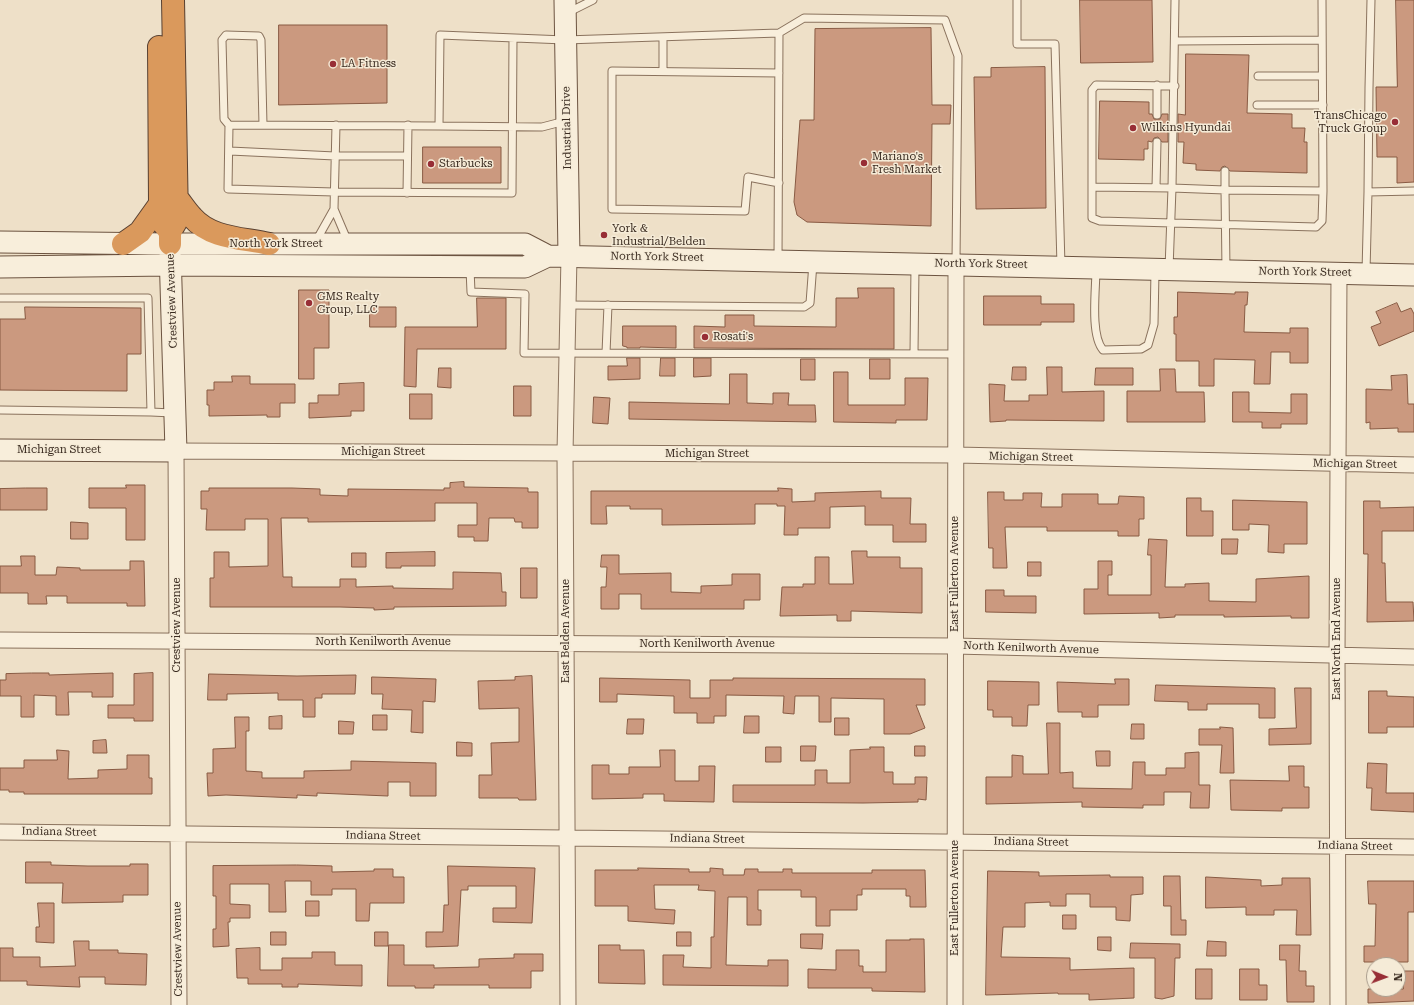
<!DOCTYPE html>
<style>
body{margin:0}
#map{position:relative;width:1414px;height:1005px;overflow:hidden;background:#eee0c8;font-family:"Roboto Serif",serif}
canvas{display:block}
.north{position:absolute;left:1366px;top:957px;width:40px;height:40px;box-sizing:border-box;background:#f5ebd7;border:1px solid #aa9e8e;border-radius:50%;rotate:91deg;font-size:11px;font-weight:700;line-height:16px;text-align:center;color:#3a2b20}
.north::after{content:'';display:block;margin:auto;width:14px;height:18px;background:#982e36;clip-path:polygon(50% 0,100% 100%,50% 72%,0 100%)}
</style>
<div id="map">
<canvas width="1414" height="1005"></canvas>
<div class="north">N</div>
</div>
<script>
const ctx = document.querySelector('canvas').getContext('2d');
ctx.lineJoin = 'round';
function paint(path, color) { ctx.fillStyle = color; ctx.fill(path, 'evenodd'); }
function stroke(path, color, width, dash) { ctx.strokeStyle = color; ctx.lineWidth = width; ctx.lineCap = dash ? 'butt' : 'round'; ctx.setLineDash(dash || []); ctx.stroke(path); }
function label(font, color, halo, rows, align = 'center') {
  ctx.font = font + ' "Roboto Serif",serif'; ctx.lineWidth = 3; ctx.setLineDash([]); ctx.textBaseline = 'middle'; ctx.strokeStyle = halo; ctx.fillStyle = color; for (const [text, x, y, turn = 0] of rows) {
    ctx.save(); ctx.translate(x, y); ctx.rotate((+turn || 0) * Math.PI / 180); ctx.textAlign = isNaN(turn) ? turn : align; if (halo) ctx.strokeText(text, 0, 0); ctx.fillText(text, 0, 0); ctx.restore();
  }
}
const building = new Path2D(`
 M1080,0h72l1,62 -72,1z
 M1396,0h18v182l-17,1v-26h-20l-1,-70h21z
 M279,25h108v78l-108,2z
 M931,28l1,77h19l-1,19h-18l-1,102 -124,-4 -10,-7 -3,-13 6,-82h14l1,-91z
 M1186,54l63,1 -2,58 45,1v14h13l-1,14h3v31l-77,-2 -5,-5 -3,1 -2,4 -24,-1v-6l-13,-1 1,-21h-6v-28l7,1z
 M1045,67l1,141 -70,1 -2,-132h17v-9z
 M1100,101l49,1v12h3l2,5h6l2,-5h6v28h-6l-4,-5 -4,1 -2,4 -4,-1v8h-4v11l-45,-1z
 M423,147h78v36h-78z
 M858,288h36v61l-200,-1v-22l31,1v-12h29v11l82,1v-29h22z
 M299,290h30v58h-15v31h-15z
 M1178,292l57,2v-2h13l-1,13h-2l-1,27 46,1v-5h18v35h-18v-11h-19l-1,32h-16l1,-24 -41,-1v27h-15v-25h-23v-27h-2v-17h3z
 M984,296h57v8h33v18h-33v3h-57z
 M477,298h29v51h-89l-1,38 -12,-1 1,-59h72z
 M1397,303l4,9 10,-4 3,6v17l-35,15 -8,-19 10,-4 -5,-11z
 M25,307l116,1v46h-14v37l-127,-1v-71h25z
 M370,307h26v20h-26z
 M623,326h53v22l-36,-1v1h-13v-1l-4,-1z
 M627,358h13v21l-32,1v-14h19z
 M661,358h14v18h-15z
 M694,358h17v18l-17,1z
 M801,359h14v21h-14z
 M870,359h20v20h-20z
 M1013,367h13v13h-14z
 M1047,367h15v25l42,-1v30l-98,-1v1l-16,1 -1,-38 16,1 -1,16h25v-6h18z
 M439,368h12v20l-13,-1z
 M1096,368h37v17h-38z
 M1160,369h15l1,23h28l1,30h-78v-31h33z
 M834,372h14v33h57v-27h23l-1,42h-31v3l-62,-1z
 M730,374h17v29l26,1v-11h16l-1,12h27l1,17 -187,-3v-17l100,2z
 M1407,375l1,29h6v28h-16v-4l-28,1v-7l-4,1v-34l26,1 -1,-14z
 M232,376h18v8h45v19h-15v14h-13v-2l-58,1v-11h-2v-15h7v-8h18z
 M364,383v28h-13v5l-42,2v-15h9v-8h21v-11z
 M514,386h17v30h-17z
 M1233,392h16v20l42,1v-19h16v30h-26v4h-19v-6h-29z
 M410,394h22v25h-22z
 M594,397l16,1 -2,26 -15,-1z
 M464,482v5l64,1v4h10v36h-16v-6h-7l-1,-4h-25l-1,23h-14v-4h-16v-12h19v-22h-42v18l-127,1v-4h-27l2,59h9v10h48v-8h16v8l37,-1v2l60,1v-17l48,1 1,19h4v14l-112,1v2l-20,1v-2l-34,-1h-130v-29h4v-26h15v15l39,-1v-47h-23v11h-39l1,-21h-6v-18h8v-3h83l28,1v6l28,1v-7l96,1v-2h6v-5z
 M126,485h19v55h-19v-32h-37v-20h37z
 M26,488h21v22h-47v-21z
 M778,488l14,1v13l23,-1v-8l66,-2v7h30l-1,26h16v18h-33v-17h-28v-19l-35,1v21h-32v7h-14l1,-29h-8v-2h-22v20l-93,1v-16h-32v-3h-24l1,18h-16v-33h187z
 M988,492h16v8h19v-7h19l-1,14h21v-13h36v10h20l1,-8 25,1v22h-5v17h-21v-5h-71v-4h-42l2,41h-14v-20h-4z
 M1187,498h14v13h12v25h-26z
 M1233,500l74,2v42h-23v9l-16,-1 1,-27 -20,-1v6h-16z
 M1364,501h16v7l34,-1v24h-32v32h3l1,39h27l1,19 -47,1 1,-68h-4z
 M71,522l17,1v16h-17z
 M1149,539l18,1 -2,47h20v-3l24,-1v18l47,1v-23l53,-3v42h-18v-2l-67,1v-2h-49v2l-16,1v-5l-75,1v-25h14v-28h14v14h-4v20h43v-40h-3z
 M1222,539h16l-1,15h-15z
 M852,551h15v6h33v11h22v45l-71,-2v10h-14v-6l-57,1 2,-29h21v-3h12v-27h14v27h24z
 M435,552v14h-34v2h-15v-15z
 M352,553h14v14h-14z
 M602,555h17v19l52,-1v19l30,1v-7l31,-1v-11h28v26h-16v9h-103v-15h-22v15h-18v-22h5l1,-20h-6z
 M21,556h14v19h21l1,-8 23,1v2h50v-9h14l1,45h-18v-3h-60v-7h-21l1,8h-19v-11h-28v-27h21z
 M1028,562h13v14h-13z
 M521,568h16v30h-16z
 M986,590h18v6h32v17l-50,-1z
 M32,673h17v2l64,-2v24h-21v-5h-24l1,23h-13v-19l-22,-1v22h-13v-21h-21v-16h6v-6z
 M153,673v48h-19v-3h-26v-13h26v-31z
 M209,674l88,2 59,-1 -1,19h-33v4h-7v19h-12v-17h-25v-7l-51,1v6h-19z
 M532,676l4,124h-17l-1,-2h-39v-23h13l-1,-32 28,-1v-34l-40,1 -1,-28 37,-1v-3z
 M372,677l64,2 -1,23 -12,-1v32l-12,-1 1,-22 -30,-1 1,-15h-11z
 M600,678l90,2v18h20v-18h23v-2l192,1v26h-9l9,23 -15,6h-26v-35l-53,-1v24h-12v-26h-24l-1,18 -11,-1 1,-17 -58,-1v21h-12v7h-17v-10h-23v-17l-57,-2v8h-17z
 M1115,679h14v26h-31v12h-16v-5h-24l-1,-30 58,2z
 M988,681l51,1v23h-11l-1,21h-15v-9h-19v-7h-5z
 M1156,685l119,3v30h-16v-14h-52v6h-19v-8l-33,-1z
 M1295,688h16v56l-42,1v-16l27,-1z
 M1369,691h18v5l27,1v30h-27v6h-18z
 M373,715h14v15h-14z
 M282,716v13h-13v-12z
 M745,716h14v17h-15z
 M235,717h14v14h-3v40l16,1v6h42v-7l47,-1v-9l85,2v33h-26v-14h-22v14l-71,-3v3l-20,-1v3l-71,-3 -18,1 -1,-23h6v-24l22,-1z
 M835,718h14v17h-14z
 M628,719h16l-1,15h-16z
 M339,721l15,1 -1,12h-14z
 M1047,723h13v50l13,-1v16l59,1 1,-27h12v13h21v-7h19v-15l14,-1v33h11l-1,23h-19l1,-16h-27v13h-21v3l-61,-1v-5l-96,2v-27h26v-22l11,1v18h25z
 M1132,724h12v15h-13z
 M1220,727l13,1 1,45h-14l2,-28h-23v-16h21z
 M106,740l1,13h-14v-12z
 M457,742l15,1v13h-15z
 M801,746h15l-1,15h-14z
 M915,746h10v10h-10z
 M766,747h15v15h-15z
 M870,747h14v25h9v12h22v-7h12l-1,23 -8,-1v3l-55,1 -130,-1v-17h82v-15h12v13h23v-33l20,-1z
 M57,750l12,1 -1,28 30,-1v-8l29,-1v-14h22v23h3v16h-128v-2h-15v-2h-9v-22h24v-8h33z
 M660,750h15v31h24v-15h16l-1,36 -50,-1v-7h-21v4l-51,1v-34h17v9h20v-7h31z
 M1096,751h14v15h-13z
 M1368,763l19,1 -1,29h28v19l-43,-2 1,-22h-5z
 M1289,766h15v21h5v21h-27v3l-51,-1 -1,-30 59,1z
 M26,862h25v3l37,1h42v-2h18v31h-25v7l-61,1 1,-20h-37z
 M297,865l35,1v6l42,-1v-2h19v8h11v26h-34l-1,18h-13v-32h-24v6h-21v-14h-26l1,31h-17v-28h-39v20l20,1v13h-20v4h-2l1,24 -16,1v-18h3v-33h-3v-30z
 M448,866l87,2 -3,55 -39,-1v-14h23v-22h-48v4h-7l-3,56 -32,1v-15h17l1,-27h4z
 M638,868l51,1v3h21v-4l13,1v6h21l1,-6h13v3h25v-3h9v4h80v-3h53l1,37h-16v-11h-4v-7h-44v6h-5v15h-27v16h-14v-29h-15v-7h-43v20h3v15h-14v-28h-19l-2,68 42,1v-6h20v26l-125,-1v-30h21l-1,12 28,1v-31h3l1,-46 -17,-1 1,-5h-45l1,24 20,1 -1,14 -46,-3v-15h-33v-36h43z
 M988,871l51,1v4l71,-1v2h33v17l-12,1 -1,26 -14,-1v-13h-26v-13h-24v12h-16v-4l-25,1v24h-22l-2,30 69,1v12l64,-2v30l-45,2v-6h-31v-1l-72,2z
 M1164,876h16l1,44h5v15h-15v-29h-7z
 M1206,877l55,3v6l21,-1v-7h28l1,57h-15l1,-25h-23v5h-28v-8l-40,1z
 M1368,881h46v31h-6v50h-44v-16h11l1,-42h-7z
 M306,901h13v15h-13z
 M38,903h16v40l-18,-1v-15h3z
 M1063,915h13v14h-13z
 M271,932h15v13h-15z
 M375,932h13v14h-13z
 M677,932h14v14h-14z
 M801,934h22l-1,15 -21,-1z
 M1098,937h13v14l-13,-1z
 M910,939h14l1,53 -53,-1v-3h-64v-19l28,1v-20h23v16h4v6h23v-32h24z
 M74,941h15v9h29v3l29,1 -1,31 -41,-1v-7h-26l1,10 -53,-2v-4h-27v-33h13v9h27v10l35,-1z
 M1208,941l18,1v14h-19z
 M1131,943l49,1v14h-5l-1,38 -12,3 -7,-1v-40h-25z
 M389,945h15v20h30v3l45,-1v-8l35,-1v-4h29v17h-12v17h-42v-3h-55v3h-19v-2h-27z
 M599,945h21v5h24l1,34 -46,-1z
 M1280,945h20l-1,26h7v15h8v16h-27l-1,-42h-6z
 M260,948v22h22v-12h30v-6h23v13h27v21l-64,-2v3h-16v-3h-34v-6h-11l-1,-29z
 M1196,969h16v30h-16z
 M1240,969h19v16h8v15h-27z
 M1403,971h11v30l-46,2v-14h35z`);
paint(building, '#cb997f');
stroke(building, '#885a43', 1);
const lane = new Path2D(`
 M1017,0v44h38l6,222
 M567,13l26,-13
 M779,33l25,-15 141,2 13,36 -2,207
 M663,37v34
 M1175,41l147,-1
 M1258,76h64
 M1175,86l-79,-1 -4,5v128l8,3 216,6 6,-6 1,-30
 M1257,105h66
 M1157,115v-30
 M565,121l-23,6 -103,-1 1,-91 125,5 214,-7 -1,227
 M229,125l-1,64 106,3 178,1 1,-155
 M263,125l-2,-85 -2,-4 -33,-1 -4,5 2,79 5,6 210,1
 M336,125l-2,84 14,33
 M230,151l105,5h72
 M1225,171v19l98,1 -1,-191
 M779,183l-31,-6 -3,34 -133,-2v-138l167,2
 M1093,187l79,1 3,-188
 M1156,188l1,-46
 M1368,192l1,-104 2,-88
 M407,193l1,-68
 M316,241l18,-32
 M470,269l1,23 54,2 -1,59 432,1
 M1096,269c0,20 -6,66 7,81l38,-1 7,-4 6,-21 1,-53
 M1169,269l3,-81 53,2 1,80
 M1366,272l2,-80 46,-1
 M0,298h148l3,114 21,1
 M567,305l237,2 6,-4 3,-40
 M606,353l2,-48
 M914,353l1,-87
 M0,410l151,2`);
const street = new Path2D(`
 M0,640l954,6 460,11
 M0,832l1414,15
 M179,1005l-3,-554 780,4 458,10
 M568,1005l-3,-552 4,-197
 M955,1005l1,-741
 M1338,1005l-1,-349 2,-383`);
const secondary = new Path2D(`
 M565,0l4,256
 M0,242l170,2h355l23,12 866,19
 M0,267l170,-2 355,2 23,-11
 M0,450l176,1 -6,-200`);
const highway = new Path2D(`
 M159,47l1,157 2,18 8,10
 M177,198c5,6 9,13 15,19 19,22 51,21 77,27
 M123,244l17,-12 20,-28
 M170,244v-12l7,-12 -4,-220`);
stroke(lane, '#8a725d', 9);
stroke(street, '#8a725d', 17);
stroke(secondary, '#6c5340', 23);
stroke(highway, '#584031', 24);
stroke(lane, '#f8eedb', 7);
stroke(street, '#f8eedb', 15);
stroke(secondary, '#f8eedb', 21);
stroke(highway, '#da995c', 22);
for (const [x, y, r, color] of [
 [333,64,4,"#982e36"],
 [1395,122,4,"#982e36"],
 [1133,128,4,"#982e36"],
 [864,163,4,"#982e36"],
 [431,164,4,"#982e36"],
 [604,235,4,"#982e36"],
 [309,303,4,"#982e36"],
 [705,337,4,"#982e36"]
]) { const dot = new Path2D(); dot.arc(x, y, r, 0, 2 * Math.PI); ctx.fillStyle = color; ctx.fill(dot); stroke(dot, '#f5ebd7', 1.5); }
label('11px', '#3a2b20', '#f5ebd7', [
 ["LA Fitness",341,64],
 ["TransChicago",1387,116,"right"],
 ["Truck Group",1387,129,"right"],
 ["Wilkins Hyundai",1141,128],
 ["Mariano's",872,157],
 ["Fresh Market",872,170],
 ["Starbucks",439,164],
 ["York &",612,229],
 ["Industrial/Belden",612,242],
 ["GMS Realty",317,297],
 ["Group, LLC",317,310],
 ["Rosati's",713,337]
], 'left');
label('11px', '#3a2b20', '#f5ebd7', [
 ["Industrial Drive",567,128,-91],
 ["North York Street",276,244],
 ["North York Street",657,257,1],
 ["North York Street",981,264,1],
 ["North York Street",1305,272,1],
 ["Crestview Avenue",172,301,-92],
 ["Michigan Street",59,450],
 ["Michigan Street",383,452],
 ["Michigan Street",707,454],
 ["Michigan Street",1031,457,1],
 ["Michigan Street",1355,464,1],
 ["East Fullerton Avenue",955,574,-90],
 ["Crestview Avenue",177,625,-90],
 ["East Belden Avenue",566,631,-90],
 ["East North End Avenue",1337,639,-90],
 ["North Kenilworth Avenue",383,642],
 ["North Kenilworth Avenue",707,644],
 ["North Kenilworth Avenue",1031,648,2],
 ["Indiana Street",59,832,1],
 ["Indiana Street",383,836,1],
 ["Indiana Street",707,839,1],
 ["Indiana Street",1031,842,1],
 ["Indiana Street",1355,846,1],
 ["East Fullerton Avenue",955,898,-90],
 ["Crestview Avenue",178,949,-91]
]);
</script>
